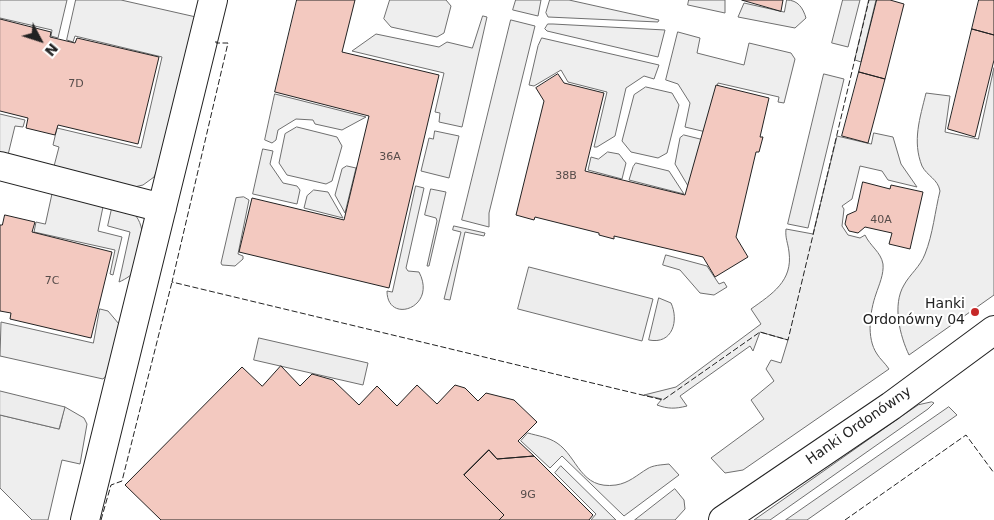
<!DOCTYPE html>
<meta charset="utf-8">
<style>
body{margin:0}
#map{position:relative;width:994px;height:520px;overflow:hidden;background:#fff;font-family:"DejaVu Sans",sans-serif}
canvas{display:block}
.north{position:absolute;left:15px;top:15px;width:50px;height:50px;-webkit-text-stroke:4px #fff;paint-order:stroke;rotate:130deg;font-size:14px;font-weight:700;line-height:20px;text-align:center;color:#222}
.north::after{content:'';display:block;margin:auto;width:18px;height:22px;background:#222;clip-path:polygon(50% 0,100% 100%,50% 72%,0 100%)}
</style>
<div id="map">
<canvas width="994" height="520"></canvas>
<div class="north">N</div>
</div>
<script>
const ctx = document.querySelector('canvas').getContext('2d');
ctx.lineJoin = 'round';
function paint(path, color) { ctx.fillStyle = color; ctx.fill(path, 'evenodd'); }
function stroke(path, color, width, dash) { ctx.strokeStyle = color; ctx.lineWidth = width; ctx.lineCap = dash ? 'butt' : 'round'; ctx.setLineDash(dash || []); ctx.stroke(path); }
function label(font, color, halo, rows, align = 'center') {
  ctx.font = font + ' "DejaVu Sans",sans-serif'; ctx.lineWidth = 4; ctx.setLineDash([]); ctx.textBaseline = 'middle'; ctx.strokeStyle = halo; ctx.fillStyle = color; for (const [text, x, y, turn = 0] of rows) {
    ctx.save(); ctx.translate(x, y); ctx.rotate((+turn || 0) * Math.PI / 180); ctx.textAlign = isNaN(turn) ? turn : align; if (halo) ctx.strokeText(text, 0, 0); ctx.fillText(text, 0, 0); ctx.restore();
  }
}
const green = new Path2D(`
 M0,0h67l-9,38 -7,-2 1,-6 -52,-12z
 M76,0h45l75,17 -35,145 -7,15 -11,8 -13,3 -77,-18 6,-23 -6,-2 4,-17 84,20 21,-91 -87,-21 -2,6 -6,-2z
 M390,0h56l5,6 -7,27 -7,4 -46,-10 -7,-8z
 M516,0h25l-3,16 -25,-6z
 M550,0h19l90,20 -1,2 -110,-5 -2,-4z
 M689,0h36v13l-37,-8z
 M787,0c11,0 16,8 19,18l-11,10 -57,-11 6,-14 40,9z
 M869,0h7l-15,62 -6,-2z
 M483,16l4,1 -25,110 -23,-5 1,-9 -5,-1 9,-39 -92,-22 24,-17 63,13 8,-5 25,6z
 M511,20l24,6 -46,187v14l-27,-7z
 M548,24h5l112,6 -7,27 -111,-26 -2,-2z
 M678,32l22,6 -3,15 47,12 5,-22 42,10 4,6 -11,44 -6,-1 1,-5 -61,-14 -12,49 -21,-5 5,-24 -12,-19 -12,-4z
 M542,38l117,27 -5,14 -10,-3 -18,12 -11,48 -18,11h-3l13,-55 -39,-10 -7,-12 -27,16 -5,-1 9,-39z
 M994,68v227l-85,60c-9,-19 -17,-50 -5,-70 6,-11 16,-18 21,-31 8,-20 10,-43 15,-63 -2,-12 -13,-15 -18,-25 -10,-25 -2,-48 4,-73l24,3 -5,36 33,7z
 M646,87l26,6 7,12 -12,48 -9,5 -27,-6 -9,-11 12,-46z
 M275,94l91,23 -24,13 -27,-6 -2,-4 -17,-1 -18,11 -2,10 -4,3 -7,-3z
 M0,114l25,6 -2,7 -8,-1 -8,33 -7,-1z
 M297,127l40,10 5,9 -10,35 -6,3 -39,-9 -8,-12 6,-29z
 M435,131l24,5 -10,42 -28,-7 8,-33 4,1z
 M874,133l19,4 8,27 16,23 -29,-7 -6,-9 -22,-5 -8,33 -10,7 2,3 -2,17 6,9 12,3 5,-3c5,11 16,17 18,29 1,10 -4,21 -7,30 -6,17 -10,44 1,60 3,5 8,9 12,15l-146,101 -18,3 -14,-15 53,-39 -13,-19 23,-19 -8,-12 5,-9 10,3 7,-23 -28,-8 -7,19 -3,-5 -70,50 7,10c-12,3 -19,3 -30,-1l5,-6 -18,-4 32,-8 85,-63 -10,-15c21,-15 42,-28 38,-57 -1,-9 -4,-14 -3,-23l27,5 24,-98 34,8z
 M684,135l20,5 -13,51 -16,-27 5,-26z
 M263,149l10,2 -3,13 13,19 14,3 3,4 -3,14 -44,-10z
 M608,152l11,2 7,9 -4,16 -34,-9 3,-13 7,2z
 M636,163l33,8 15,23 -55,-14 4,-13z
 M347,166l9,2 -11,45 -10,-18 7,-26z
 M416,186l8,2 -18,80 2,3 11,1c19,36 -32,53 -32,19l5,1z
 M431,189l15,3 -17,74h-2l10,-45 -1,-3 -11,-3z
 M314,190l14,2 15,26 -39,-10 3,-12z
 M53,191l51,11 -6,29 24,6 -9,38 -3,-1 5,-24 -81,-18 2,-10 9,2z
 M244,197l5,3 -11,54 5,2v3l-8,7 -13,-1 -1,-2 15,-65z
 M113,204c5,2 14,4 18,7 16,12 13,40 6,56 -3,7 -11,12 -18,15l11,-50 -22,-6z
 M454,226l31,7 -1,3 -19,-4 -15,68 -6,-1 17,-67 -8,-2z
 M666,255l41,11 12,18 5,-2 3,5 -13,8 -14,-2 -20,-23 -17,-5z
 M659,298l12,5c8,17 2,42 -22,37z
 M100,309l8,2 11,13 -7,45 -9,10 -103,-23 1,-34 92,21z
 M932,402l2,1 -6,6 -158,111h-16l145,-102 19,-13z
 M65,407l19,11 3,6 -7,40 -18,-4 -14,60h-16l-32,-32v-73l59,14z
 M949,407l8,8 -150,105h-21z
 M528,433c10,3 20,4 29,10 21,14 23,47 59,42 13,-2 21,-10 31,-16 6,-4 14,-4 22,-5l10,11 -55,41 -62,-60 -12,12 -29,-27z
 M561,466l55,54h-25l5,-6 -41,-41z
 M675,489l9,11 1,9 -10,11h-40z`);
paint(green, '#eee');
stroke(green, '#6f6f6f', 1);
const parking = new Path2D(`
 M843,0h17l-12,47 -16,-4z
 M824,74l20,5 -36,149 -20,-4z
 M529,267l124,32 -11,42 -124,-32z
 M259,338l109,25 -5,22 -109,-25z
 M0,391l65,16 -6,22 -59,-14z`);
paint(parking, '#ededed');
stroke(parking, '#6f6f6f', 1);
const building = new Path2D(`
 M297,0h58l-13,52 97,23 -50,213 -150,-36 13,-54 92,22 25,-104 -94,-24z
 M742,0h41l-2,11z
 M877,0h13l14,4 -19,75 -26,-7z
 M979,0h15v35l-22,-6z
 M0,19l51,13 -1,5 25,6 2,-5 82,19 -21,87 -80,-19 -3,10 -29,-7 2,-10 -28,-7z
 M972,29l22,6v25l-19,77 -27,-8z
 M859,72l26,7 -17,64 -26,-7z
 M558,74l6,9 40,10 -19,78 100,24 31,-110 53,13 -9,39h3l-4,15h-3l-20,85 12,20 -33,20 -12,-20 -89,-21v3l-15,-4v-2l-64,-16 -1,3 -18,-5 28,-114 -8,-13z
 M863,182l27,7 1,-4 32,7 -13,57 -21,-5 3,-11 -27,-6 -7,6 -9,-2 -4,-7 2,-9 9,-4z
 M5,215l30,7 -3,10 80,20 -21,86 -81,-19 1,-6 -11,-2v-86h2z
 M281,366l19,20 12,-12 21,6 26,25 18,-19 20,20 20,-21 20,19 18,-19 10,3 13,13 8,-8 28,7 23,22 -19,19 16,15 -37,3 -8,-9 -25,25 40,40 -5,5h-338l-36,-35 117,-118 20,19z
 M489,450l8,9 37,-3 59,59 -4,5h-90l5,-5 -40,-40z`);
paint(building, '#f3c9c0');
stroke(building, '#222', 1);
const minor = new Path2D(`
 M0,166l162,42
 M85,520l128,-520
 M723,520l168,-114 103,-76`);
stroke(minor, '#222', 30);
stroke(minor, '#fff', 28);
stroke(new Path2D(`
 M216,41v2h12l-56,239 491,118 97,-68 28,8 81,-340
 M101,520l10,-35 11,-4 50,-199
 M845,520l121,-85 28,38`), '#222', 1, [6, 2.5]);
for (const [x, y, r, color] of [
 [975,312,5,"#c62828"]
]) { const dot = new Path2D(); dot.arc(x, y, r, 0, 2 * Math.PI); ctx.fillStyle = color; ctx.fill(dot); stroke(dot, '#fff', 2); }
label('11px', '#564c4a', null, [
 ["7D",76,84],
 ["36A",390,157],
 ["38B",566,176],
 ["40A",881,220],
 ["7C",52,281],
 ["9G",528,495]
]);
label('14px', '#222', '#fff', [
 ["Hanki",965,304],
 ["Ordonówny 04",965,320]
], 'right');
label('14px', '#222', '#fff', [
 ["Hanki Ordonówny",859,426,-35]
]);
</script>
